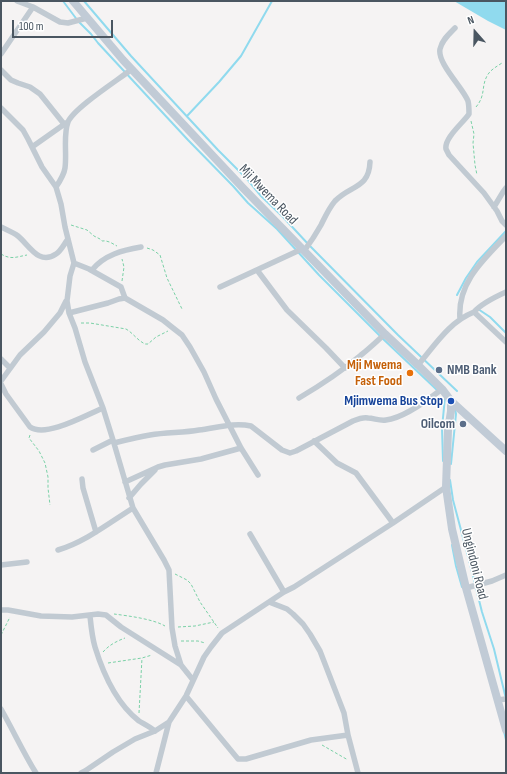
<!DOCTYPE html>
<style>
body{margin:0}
#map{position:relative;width:507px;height:774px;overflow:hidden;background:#f5f3f3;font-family:"Sofia Sans Condensed",sans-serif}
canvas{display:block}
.frame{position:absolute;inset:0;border:2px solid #4a5661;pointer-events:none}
.north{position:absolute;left:455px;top:12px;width:40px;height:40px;-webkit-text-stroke:3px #fff;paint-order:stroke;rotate:340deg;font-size:11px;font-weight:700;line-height:16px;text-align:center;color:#4a5661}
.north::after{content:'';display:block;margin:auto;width:14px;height:18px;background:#4a5661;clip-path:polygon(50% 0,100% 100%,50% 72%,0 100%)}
.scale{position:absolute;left:12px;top:20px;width:101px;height:18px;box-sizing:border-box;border:2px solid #4a5661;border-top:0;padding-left:5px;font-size:12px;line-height:14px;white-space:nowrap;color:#4a5661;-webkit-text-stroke:3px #fff;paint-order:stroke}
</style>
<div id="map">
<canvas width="507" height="774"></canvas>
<div class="frame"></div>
<div class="north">N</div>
<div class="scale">100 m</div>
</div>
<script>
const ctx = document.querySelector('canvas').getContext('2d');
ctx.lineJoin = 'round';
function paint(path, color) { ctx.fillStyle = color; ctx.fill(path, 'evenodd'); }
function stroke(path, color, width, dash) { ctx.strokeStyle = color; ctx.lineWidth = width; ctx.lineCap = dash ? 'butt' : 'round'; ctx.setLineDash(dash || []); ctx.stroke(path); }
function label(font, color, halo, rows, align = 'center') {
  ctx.font = font + ' "Sofia Sans Condensed",sans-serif'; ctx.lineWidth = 3; ctx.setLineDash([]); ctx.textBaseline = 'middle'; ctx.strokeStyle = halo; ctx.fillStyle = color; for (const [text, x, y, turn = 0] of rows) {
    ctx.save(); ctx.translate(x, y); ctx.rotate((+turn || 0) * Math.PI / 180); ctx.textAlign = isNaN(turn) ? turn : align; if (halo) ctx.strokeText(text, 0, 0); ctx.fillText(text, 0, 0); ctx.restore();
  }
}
paint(new Path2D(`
 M454,1h52v29l-18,-9z`), '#90daee');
stroke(new Path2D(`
 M63,1l15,20 13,13 7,9 90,97 45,46 15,17 29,26 42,46 62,62 56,53
 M84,1l47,55 87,94 29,29 14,17 22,21 26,28 89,90 59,56
 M187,116l32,-34 22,-26 31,-55
 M457,295l9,-17 11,-16 29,-31
 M478,309l12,8 16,16
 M443,461l-1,-33 3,-31
 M451,464l5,-50 -1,-5
 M450,480l3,20 16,60 13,52 12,37 12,50
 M452,545l4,21 6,21
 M504,731l2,9`), '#90daee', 2);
stroke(new Path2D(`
 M476,107c10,-12 5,-20 11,-31 3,-6 9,-9 15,-13
 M471,121l3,13 -1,9 2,22 2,10
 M71,225l16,5 7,6 6,3 2,2c6,-1 11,3 15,5
 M147,248l6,2 7,5 7,23 15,31
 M1,254c10,6 15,3 26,1
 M122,281l2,-14 -2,-8
 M81,323h9l36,6c7,4 11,11 19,15h3l8,-7 12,-6
 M30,435l-1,3 10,13 6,12 3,14v11l2,17
 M175,574l12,6 4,4 9,18 18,26
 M114,614c15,2 39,5 51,12
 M178,627l17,-1 19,-4
 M1,635l9,-18
 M181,641h17l7,2
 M103,652c6,-7 14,-11 22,-14
 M108,663l34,-5 10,-3
 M139,713l3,-55
 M322,745l26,15`), '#7ad0a6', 1, [3, 2]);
stroke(new Path2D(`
 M17,1l16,6 27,15 8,1 19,-5
 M455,28c-6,6 -13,12 -15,21 -3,14 23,39 28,52 1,4 1,9 1,13 -6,9 -25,24 -23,35 1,2 2,4 3,6l35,38 13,18 5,10 4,4
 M1,54l32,-47
 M1,70l10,10 7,3 12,4 10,7 24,30
 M1,108l22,22 5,9 14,28 14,20 5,17 4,23 9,36 -4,13 -3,25 2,12 6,15 10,34 18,46 10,32 20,68 31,52 5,10 3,58 3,18 6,19 12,15
 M32,147l34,-24
 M56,187c4,-6 8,-12 9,-19 2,-15 -2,-33 3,-46 6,-14 50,-42 64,-53
 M494,207l9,-15 3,-4
 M1,227c6,3 12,5 17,9 11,9 21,30 38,18 5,-3 8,-10 12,-15
 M304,251c6,-8 12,-17 17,-26 4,-8 8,-17 14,-24 15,-16 34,-12 35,-39
 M74,263l15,6 32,18 4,11
 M92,270c12,-15 31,-20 49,-23
 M257,270l30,40 39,38 19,20
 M220,287l82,-38
 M474,312c8,-9 21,-15 32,-20
 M69,313l39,-10 11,-4 6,-1 38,22 10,8 9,7 8,12 14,25 12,27 25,49 17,27
 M460,319c-3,-36 23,-59 46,-83
 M1,359l9,9
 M418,365c17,-20 31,-43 56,-53l32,30
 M1,381l19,-26 24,-23 16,-19 6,-12
 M1,384l5,10 24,33c16,11 56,-12 73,-19
 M299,398c22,-13 43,-27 62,-43 9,-7 16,-14 24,-21
 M314,441l23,22 19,10 37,50
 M114,443c12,-3 24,-6 36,-8 17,-3 33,-2 49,-5 17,-2 35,-8 52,-4l31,24 8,3 6,-2 57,-30c5,-2 10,-4 15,-3 6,0 11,3 18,2 17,-2 42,-20 56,-31
 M93,450l20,-10
 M82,479l1,9 13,44
 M125,482l33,-15 7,-2 36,-6 40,-11
 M129,498l12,-14 14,-14
 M250,534l34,58
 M58,550c27,-8 51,-27 75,-42
 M1,565l26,-3
 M466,588l26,-7 14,-6
 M269,602l18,7 6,5 10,10 7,10 10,17 24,62 4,22 10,38
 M1,610h7l33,6 31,1 26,-3 8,1 15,12 60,38
 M90,616c1,10 2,21 5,31 8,26 22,57 44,74 5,3 11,6 16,10
 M186,696l52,63h8l65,-19 37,-5
 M497,700l9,-1
 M1,709c12,21 22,43 35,64
 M81,773l4,-2 28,-19 22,-13 20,-8 14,-9
 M156,773l13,-51 17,-26 18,-39 7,-10 11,-14 62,-41 10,-5 99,-64 53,-36`), '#c1cad2', 5.5);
stroke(new Path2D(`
 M73,1l50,59 120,128 142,146 33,31 24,24 9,12 55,50
 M451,401v10l-3,19 -2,57 6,42 14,59 40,142`), '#c1cbd6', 8);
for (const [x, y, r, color] of [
 [439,370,4,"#5c6f8a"],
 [410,373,4,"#e8710a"],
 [451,401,4,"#1a4fb4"],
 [463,424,4,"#5c6f8a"]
]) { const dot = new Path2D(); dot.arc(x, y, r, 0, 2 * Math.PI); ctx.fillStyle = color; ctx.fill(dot); stroke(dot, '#fff', 1.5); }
label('14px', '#4a5661', '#fff', [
 ["Mji Mwema Road",268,195,46],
 ["Ungindoni Road",474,564,76]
]);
label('bold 14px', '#c56008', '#fff', [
 ["Mji Mwema",402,365],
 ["Fast Food",402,381]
], 'right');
label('bold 14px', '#4e5e75', '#fff', [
 ["NMB Bank",447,370],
 ["Oilcom",455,424,"right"]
], 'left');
label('bold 14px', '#164399', '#fff', [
 ["Mjimwema Bus Stop",443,401]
], 'right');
</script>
